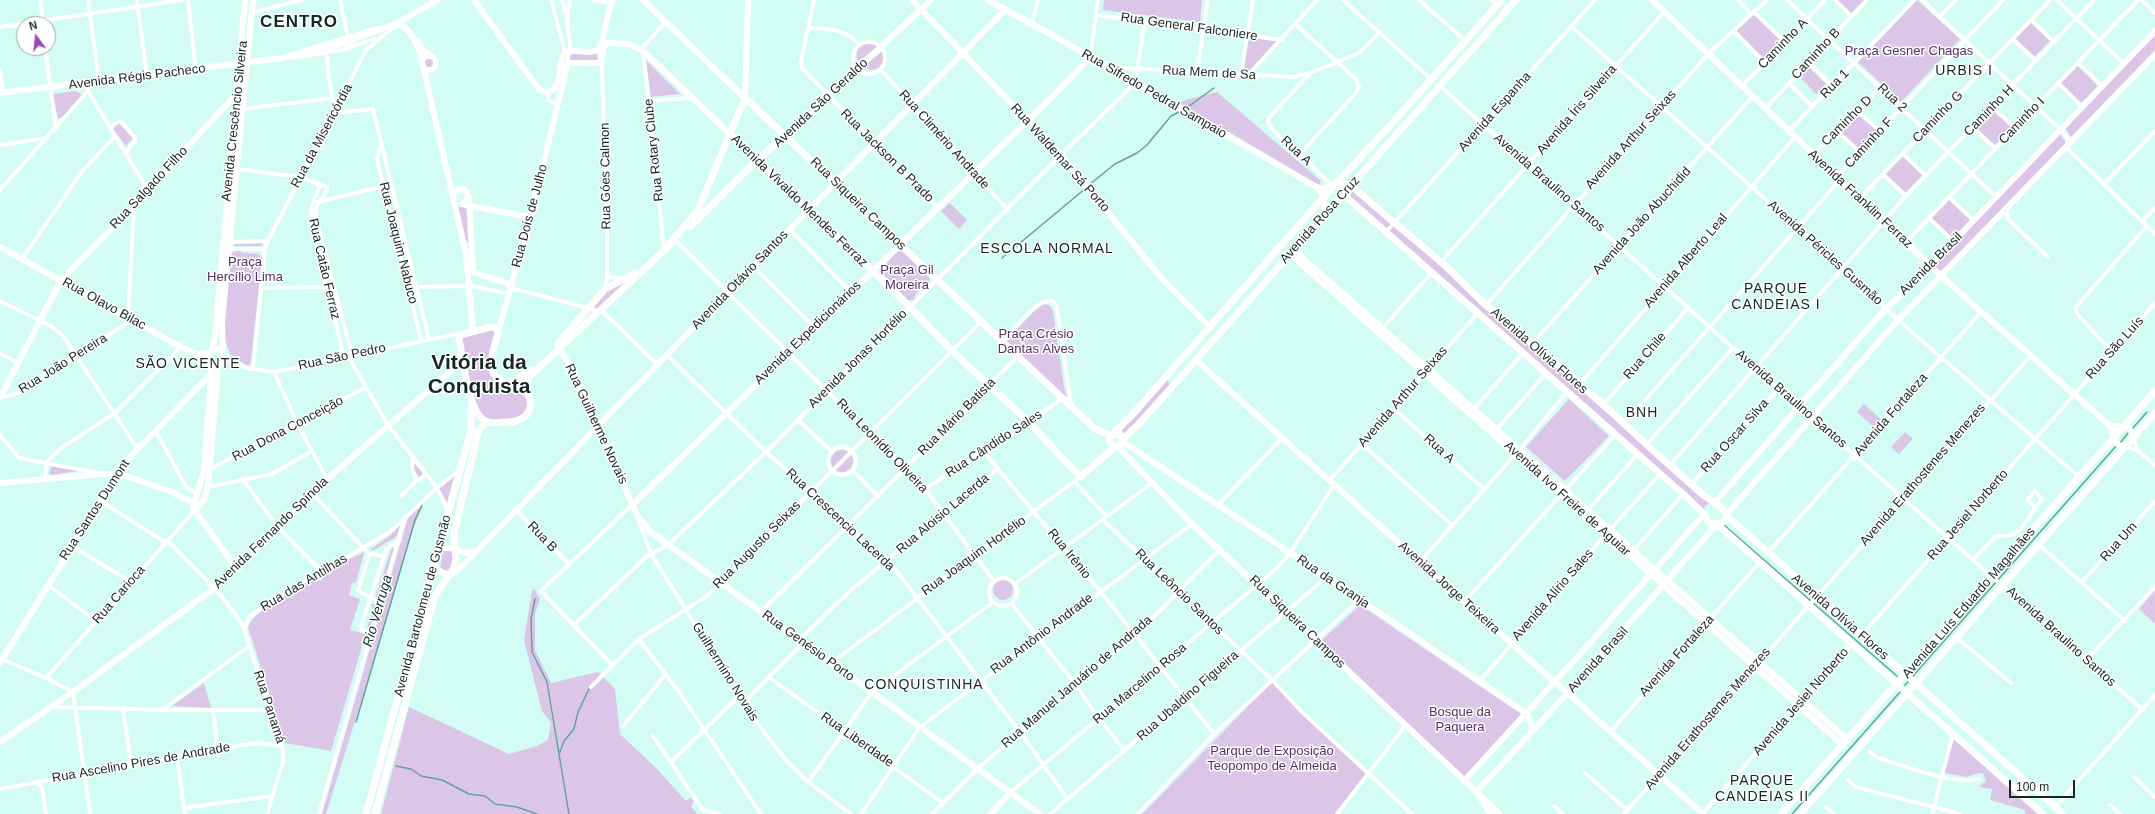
<!DOCTYPE html>
<meta charset="utf-8">
<style>
body{margin:0}
#map{position:relative;width:2155px;height:814px;overflow:hidden;background:#d2fcf4;font-family:Arial,sans-serif}
canvas{display:block}
.north{position:absolute;left:16px;top:16px;width:40px;height:40px;box-sizing:border-box;background:#fff;border:1px solid #a2a8a7;border-radius:50%;rotate:345deg;font-size:11px;font-weight:700;line-height:16px;text-align:center;color:#162623}
.north::after{content:'';display:block;margin:auto;width:14px;height:18px;background:#994bbc;clip-path:polygon(50% 0,100% 100%,50% 72%,0 100%)}
.scale{position:absolute;left:2009px;top:780px;width:66px;height:18px;box-sizing:border-box;border:2px solid #162623;border-top:0;padding-left:5px;font-size:12px;line-height:14px;white-space:nowrap;color:#162623;-webkit-text-stroke:3px #fff;paint-order:stroke}
</style>
<div id="map">
<canvas width="2155" height="814"></canvas>
<div class="north">N</div>
<div class="scale">100 m</div>
</div>
<script>
const ctx = document.querySelector('canvas').getContext('2d');
ctx.lineJoin = 'round';
function paint(path, color) { ctx.fillStyle = color; ctx.fill(path, 'evenodd'); }
function stroke(path, color, width, dash) { ctx.strokeStyle = color; ctx.lineWidth = width; ctx.lineCap = dash ? 'butt' : 'round'; ctx.setLineDash(dash || []); ctx.stroke(path); }
function label(font, color, halo, rows, align = 'center') {
  ctx.font = font + ' Arial,sans-serif'; ctx.lineWidth = 3; ctx.setLineDash([]); ctx.textBaseline = 'middle'; ctx.strokeStyle = halo; ctx.fillStyle = color; for (const [text, x, y, turn = 0] of rows) {
    ctx.save(); ctx.translate(x, y); ctx.rotate((+turn || 0) * Math.PI / 180); ctx.textAlign = isNaN(turn) ? turn : align; if (halo) ctx.strokeText(text, 0, 0); ctx.fillText(text, 0, 0); ctx.restore();
  }
}
paint(new Path2D(`
 M1104,0h98l-2,22 -97,-12z
 M1837,0h27l-13,13z
 M1917,0l43,39 -59,63 -43,-40z
 M1754,13l27,28 -18,17 -27,-27z
 M2031,21l20,19 -17,17 -20,-19z
 M2155,35v15l-84,87 -6,-9z
 M1251,37l26,4 -27,30 -5,1 -1,-2 3,-27z
 M873,41l8,3 -23,18c-4,-12 2,-21 15,-21z
 M600,50l1,13 -32,-1 2,-11z
 M884,50c2,11 -2,19 -14,20l-7,-3z
 M424 63a6 6 0 1 1 12 0a6 6 0 1 1-12 0Z
 M646,60l34,34 -29,3z
 M2077,65l21,21 -17,17 -21,-21z
 M1808,66l18,18 -10,10 -18,-19z
 M76,91l5,3v3l-20,21 -3,1 -5,-25z
 M1217,92l104,89 -2,4 -141,-83z
 M1992,108l20,20 -17,17 -21,-19z
 M1857,112l21,20 -18,19 -21,-20z
 M118,123l15,15 -7,8 -13,-17z
 M2060,134l6,9 -125,128 -7,-5z
 M1903,156l20,19 -18,18 -20,-19z
 M1354,190l358,312 -7,4 -2,7 -354,-316z
 M1948,199l22,21 -17,18 -22,-20z
 M950,203l17,17 -8,9 -18,-18z
 M458,207h11v36l-3,-2z
 M262,243v3h-28l1,-2z
 M900,249l30,29 -2,6h-3l-10,11 -1,5h-6l-24,-25h-3l-2,-6 5,-3z
 M235,250h4l4,3 16,1 3,4 -11,102 -1,5h-4l-16,-11 -6,-17 6,-81z
 M628,281l-29,29 -10,-2 11,-14z
 M1044,304l5,1 4,6 11,76 4,15 -63,-60 35,-37z
 M496,328l-5,44 28,16 12,14 -6,15 -37,5 -11,-9 -18,-77z
 M1166,379l4,5 -45,50 -5,-6z
 M1569,399l40,37 -44,45 -39,-34z
 M1864,404l17,15 -7,8 -17,-15z
 M1905,432l8,7 -14,15 -8,-7z
 M831 461a11 11 0 1 1 22 0a11 11 0 1 1-22 0Z
 M414,463l9,10 -4,4 -5,-7z
 M52,466l26,5 -26,4 -3,-2z
 M455,473l-8,29 -9,-14z
 M421,504l2,2 -10,23 -27,93 -60,192h-4l85,-293 2,-5z
 M402,523l-6,14 -22,13h-4l18,-13z
 M392,547l3,2 -16,50 -4,-1z
 M449,548l6,6 -6,16 -4,1 -5,-3 3,-17z
 M364,552l-8,30 -4,1 -3,12 11,4 -10,31 15,4v2l-34,115 -46,-8 -37,-116c9,-20 47,-38 66,-48l7,2 7,-11z
 M993 590a10 10 0 1 1 20 0a10 10 0 1 1-20 0Z
 M534,589l6,10 -5,15v36l16,33 47,-11 17,17 5,45 37,35 29,32 4,-3 4,3 -3,6 7,7h-317l28,-107 100,47 28,-8 11,-6 3,-17 -9,-12 -18,-71 8,-49z
 M2155,590v34l-16,-15z
 M371,604l7,1 -9,25 -2,-2 6,-18z
 M1360,605l161,109 -55,65 -145,-138z
 M1273,681l26,27 71,65 -34,41h-194z
 M204,683l7,25 -39,-2z
 M1954,739l86,75h-15v-4l-35,-10 2,-11 -13,-2 7,-6 -3,-8h-4l-12,4 -23,-4 8,-33z`), '#dcc6e8');
stroke(new Path2D(`
 M1185,109l29,-21
 M1089,185l26,-21 22,-11 10,-8 24,-29 8,-4
 M1002,258l84,-70
 M2132,429l15,-17
 M2120,443l9,-11
 M1724,525l174,152
 M535,599l-4,20 1,33 15,30 22,132
 M1913,676l204,-231
 M1904,686l5,-5
 M356,722l59,-202 7,-15
 M560,752l4,-11 10,-12 4,-17 11,-23
 M396,766l15,3 10,7 21,4 27,14 16,2 10,8 22,3 20,7
 M1792,814l108,-122`), '#61a59a', 1.5);
stroke(new Path2D(`
 M40,0l3,24
 M88,0l11,82
 M137,0l10,76
 M188,0l8,70
 M340,0l10,48
 M551,0l13,47v7
 M562,0l4,15
 M593,0l18,3
 M814,0l-13,62 1,6 135,139
 M1343,0l88,79
 M1419,0l46,40
 M1491,0l6,5
 M1738,0l13,14
 M1787,0l209,197
 M1835,0l16,16
 M1922,0l141,132 5,7 -2,8 89,87
 M2057,0l66,63
 M2142,0l13,13
 M1754,12l31,30
 M251,13l50,-13
 M1097,15l185,25
 M1939,17l17,-17
 M2031,20l23,22
 M1032,24l6,-24
 M1295,24l61,55 3,7 -4,8 -55,60
 M0,27l182,-27
 M1572,27l271,241 55,52 181,157
 M808,28c19,1 38,0 51,17
 M1734,31l31,32
 M381,37l18,-13
 M2013,39l23,22
 M853 58a16 16 0 1 1 32 0a16 16 0 1 1-32 0Z
 M601,47l-2,9 3,11 5,152v58l-2,11
 M45,48l11,80
 M641,49l25,-27
 M305,50l72,-22
 M643,51l21,198
 M326,53l6,45 5,11
 M292,58l50,-8 32,-11
 M1090,58l8,-58
 M1809,62l23,25
 M2078,63l24,23
 M567,65l3,-19 -3,-29 3,-17
 M1109,67l166,9 18,1 17,-4
 M0,70l3,22
 M881,70l127,140
 M1197,72l11,-72
 M1241,74l12,-74
 M1249,74l68,-74
 M1789,83l24,24
 M2058,83l24,24
 M87,84l1,7 60,99
 M1440,86l293,262 410,362
 M1741,87l84,-87
 M551,91l-3,5 1,5 5,2 5,-2
 M648,101l45,-3
 M1992,107l23,21
 M243,109l89,-11
 M337,109l6,3 30,-3 56,230
 M1765,109l102,-109
 M1857,111l23,20
 M110,127l8,-5h4l13,16v3l-10,12
 M1972,127l24,22
 M1789,131l125,-131
 M1837,131l24,22
 M0,145l47,-7
 M381,146l-4,13 44,181
 M1903,154l23,22
 M1813,155l68,-68
 M237,169l63,8 27,10c1,11 -14,13 -11,31l36,137
 M1884,175l22,21
 M1836,177l167,-177
 M320,185l-8,21 -1,15 33,136
 M2103,185l52,-54
 M1333,186l-60,-56 -5,-8v-3l42,-46 49,-20 21,-21
 M0,190l88,-99
 M1949,197l24,23
 M1859,199l191,-199
 M318,202l66,-16
 M2006,210l2,9 40,38
 M1929,218l24,23
 M2142,221l13,-13
 M789,229l62,63
 M1386,232l209,-232
 M674,239l251,250 69,92
 M228,242l40,-1
 M1906,242l232,-242
 M230,249h35
 M22,259l58,-85 35,-38
 M1441,262l223,-250
 M753,266l61,61
 M607,277l16,1
 M416,287l58,-1 35,8
 M261,288l66,-1
 M511,288l92,24 54,52
 M0,301l51,25 12,10 74,112
 M1486,305l222,-251 59,-54
 M128,317l6,-111
 M1381,330l51,-58
 M1002,342c11,-11 35,-45 51,-41l4,6 14,98
 M1532,344l220,-247
 M2112,352l-34,-37 -3,-7 72,-82
 M0,353l18,10
 M667,355l99,97 122,108 132,172 47,66
 M223,356l23,12 28,4 188,-39
 M348,356l40,69 49,63 11,23
 M253,369l12,-120 3,-8 98,-191 17,-14
 M274,372l24,53 29,54
 M1579,385l216,-248
 M0,398l18,-5 114,-73
 M1603,405l85,-97
 M1394,409l91,81
 M1474,409l49,-56
 M798,420l34,32
 M1624,424l215,-243
 M155,430l29,53 3,5 11,6
 M1496,430l50,-57
 M0,435l19,23 79,15
 M2134,437l3,13
 M1362,444l90,81
 M1647,444l86,-96
 M828 461a14 14 0 1 1 28 0a14 14 0 1 1-28 0Z
 M2125,447l12,3 18,15
 M983,451l117,140 114,143
 M414,457l-2,10 4,14 11,-6
 M1670,465l236,-269 188,-196
 M210,469l155,-81
 M853,471l26,26
 M45,478l2,-16 14,-14 54,-35 66,-66
 M243,480l35,47 43,44
 M1074,481l32,35
 M1329,481l149,-168
 M1691,485l88,-97
 M208,487l64,-13 40,-23
 M925,489l137,-90
 M312,493l58,62
 M401,496l15,-15
 M100,501l65,41
 M1218,505l64,-67
 M516,510l53,54
 M1588,510l49,-55
 M638,518l13,36 103,165 32,41 22,22 43,32
 M1102,519l171,162 28,30 111,103
 M167,540c22,23 64,61 77,89l39,121v11l-16,53
 M2038,544l87,77
 M72,546l59,36
 M1633,551l50,-57
 M1768,553l214,-242
 M1973,560l22,-23 17,-2 8,-5 22,-31 -7,-8 -7,8 7,9
 M1420,562l100,-113 47,-57
 M989 592a14 14 0 1 1 28 0a14 14 0 1 1-28 0Z
 M2082,582l73,-81
 M1015,584l137,-101
 M48,585l48,36
 M381,602l-23,-11 11,-35 4,-2 10,2
 M1464,602l151,-167
 M1011,603l65,82 23,34 26,32
 M761,612l256,-255
 M573,626l73,-69 22,-12 98,-93 294,-296 75,-73 10,-62
 M244,629l5,-12 24,-17 117,-68 47,-44 21,-17
 M372,633l-10,-3 -1,-3 25,-78 14,-9
 M1861,636l294,-333
 M1956,637l55,46
 M639,639l40,53 82,122
 M799,640l51,-49 148,-123
 M2,659l44,19 27,14 17,122
 M2086,660l69,-73
 M831,663l249,-186
 M612,665l-71,-74 92,-87
 M46,678l149,-168
 M770,678l173,125
 M1480,681l126,-147 54,-60
 M591,687l48,-48 68,-43 274,-274
 M743,703l60,-60
 M52,707l119,3h100
 M123,708l8,57
 M162,710l86,-63
 M213,711l5,39
 M623,726l43,-52
 M1611,731l148,-168
 M653,736l50,74 17,4
 M1870,752l8,6c25,7 77,28 101,21
 M177,757l8,57
 M671,762l68,-66
 M1585,773l42,37
 M2134,777l21,20
 M1848,780l8,7 104,27
 M36,782l6,6 4,26
 M808,782l64,-90 121,-90
 M0,789l243,-44 14,-2 25,3
 M1011,792l265,-223 14,-16 44,-68
 M2110,805l10,9
 M1554,806l9,8
 M1826,807l8,7
 M2055,807l100,-112
 M184,808l88,-12
 M319,814l86,-297
 M861,814l59,-87 272,-203
 M932,814l46,-46 157,-132 85,-87
 M1050,814l277,-237
 M1138,814l76,-80 145,-134
 M1337,814l69,-89
 M1624,814l407,-459
 M1702,814l150,-170
 M1932,814l21,-80`), '#fff', 4);
stroke(new Path2D(`
 M474,0l64,88 6,4c22,0 12,-28 21,-40 12,-4 26,5 36,-5l8,-37 4,-10
 M643,0l102,98
 M912,0l149,155 103,126 46,46
 M988,0l64,35 268,154
 M1652,0l289,276 168,149c6,9 3,21 16,22
 M399,22l39,-22
 M417,41l7,10 9,6
 M422 63a7 7 0 1 1 14 0a7 7 0 1 1-14 0Z
 M423,66l30,131
 M0,93l281,-35 60,-14 54,-20c16,0 25,26 27,39
 M745,98l3,-98
 M786,135l145,-135
 M469,198l4,74 39,13
 M462,204l5,-3 1,-6 -3,-5 -5,-1 -5,2 -2,6 13,58 7,76
 M465,205l65,12
 M0,247l181,100 16,7 12,-1
 M1295,248l11,13 542,479
 M1290,254l553,491
 M498,333l32,-116 38,-154h33l3,-16 3,-4 21,1 15,7 86,82
 M557,345l15,24 65,146 14,17 389,282
 M212,350l3,-13 30,-337
 M223,354l-1,-33 31,-321
 M210,360l4,3 5,-1 4,-4 -1,-6 -6,-4 -7,5 2,21 -7,96 -11,38 44,61
 M1196,360c168,153 338,303 507,454
 M0,398l61,-118 73,-74 102,-112
 M2109,425l20,3 5,9
 M1123,442l204,135 199,136 5,10 1,9
 M1118,447l74,77 308,290
 M0,483l102,-9 21,1 49,17 27,14
 M1714,503l164,-186 53,-52 224,-234
 M633,504l416,-404 41,-42
 M196,509l8,-9 4,-13 10,-119 3,-8
 M1726,515l172,-195 257,-265
 M440,548h15l9,5 12,-2
 M434,567l11,7 10,-1 5,-5 268,-276 277,-282
 M0,663l125,-201 86,-88
 M0,742l77,-53 136,-100 24,-20 90,-90 127,-111 5,-3 6,3
 M1464,781l117,-128 122,-138
 M1476,792l92,-99 148,-168
 M1479,796l12,18
 M990,814l21,-22`), '#fff', 6);
stroke(new Path2D(`
 M729,133l177,170 46,48 76,70 52,56 35,-30
 M1343,194l340,300 20,19 6,10 8,1c26,-8 -10,-25 -16,-31 -31,-27 -62,-55 -92,-83 -40,-36 -81,-70 -122,-104 -16,-14 -30,-30 -46,-44 -30,-26 -61,-50 -90,-77
 M1326,214l-3,-16 -3,-9 23,-5 8,1
 M690,227l63,-63 33,-29
 M669,244l28,-32 48,-114 349,330 17,8
 M559,342l46,-53 30,-16
 M507,383l10,-3 13,-10
 M528,395c-6,-7 -13,-9 -21,-12 -25,-8 -14,-31 -9,-50l-2,-5 -5,-1 -31,8 -1,4c4,18 9,72 25,81 6,4 15,3 21,2 8,0 18,-2 22,-8 10,-13 -6,-26 3,-38l143,-134
 M1113,434l21,-21 186,-212 66,-71 116,-130
 M1123,439l-4,-5 -8,2 -2,5 5,6 7,-2 2,-6 17,-16 63,-71 313,-352
 M1726,515l337,299
 M1717,524l326,290
 M366,814l105,-384v-25
 M375,814l60,-218 18,-27 3,-9 -2,-27 24,-100 3,-6 7,-5
 M1781,814l374,-423
 M1800,814l355,-401`), '#fff', 7);
label('13px', '#162623', '#fff', [
 ["Rua General Falconiere",1189,27,8],
 ["Caminho A",1783,44,-46],
 ["Caminho B",1816,54,-47],
 ["Rua Mem de Sa",1209,73,3],
 ["Avenida Régis Pacheco",137,77,-7],
 ["Rua 1",1835,84,-46],
 ["Rua Sifredo Pedral Sampaio",1154,94,30],
 ["Rua 2",1892,98,43],
 ["Avenida São Geraldo",821,103,-43],
 ["Avenida Íris Silveira",1577,110,-49],
 ["Caminho H",1989,111,-46],
 ["Avenida Espanha",1495,112,-48],
 ["Caminho G",1938,117,-46],
 ["Avenida Crescêncio Silveira",235,121,-84],
 ["Caminho D",1847,121,-45],
 ["Caminho I",2022,121,-46],
 ["Rua da Misericórdia",322,136,-62],
 ["Rua Climério Andrade",944,140,48],
 ["Avenida Arthur Seixas",1631,140,-48],
 ["Caminho F",1869,143,-47],
 ["Rua Rotary Clube",654,150,-96],
 ["Rua A",1296,151,43],
 ["Rua Jackson B Prado",887,156,45],
 ["Rua Waldemar Sá Porto",1060,158,48],
 ["Rua Góes Calmon",606,176,-91],
 ["Avenida Braulino Santos",1549,183,41],
 ["Rua Salgado Filho",149,188,-47],
 ["Avenida Franklin Ferraz",1860,199,43],
 ["Avenida Vivaldo Mendes Ferraz",799,201,44],
 ["Rua Siqueira Campos",858,204,44],
 ["Rua Dois de Julho",530,216,-75],
 ["Avenida Rosa Cruz",1320,220,-48],
 ["Avenida João Abuchidid",1642,221,-48],
 ["Rua Joaquim Nabuco",398,243,76],
 ["Avenida Péricles Gusmão",1825,253,42],
 ["Avenida Alberto Leal",1686,261,-49],
 ["Avenida Brasil",1931,264,-45],
 ["Rua Catão Ferraz",324,269,77],
 ["Avenida Otávio Santos",740,280,-46],
 ["Rua Olavo Bilac",104,304,29],
 ["Avenida Expedicionários",808,333,-44],
 ["Rua São Luís",2115,348,-48],
 ["Avenida Olívia Flores",1539,351,41],
 ["Rua Chile",1645,356,-49],
 ["Rua São Pedro",342,357,-12],
 ["Avenida Jonas Hortélio",858,359,-45],
 ["Rua João Pereira",63,364,-32],
 ["Avenida Arthur Seixas",1403,397,-49],
 ["Avenida Braulino Santos",1791,399,41],
 ["Avenida Fortaleza",1891,415,-49],
 ["Rua Mário Batista",957,417,-45],
 ["Rua Guilherme Novais",596,424,65],
 ["Rua Dona Conceição",288,429,-28],
 ["Rua Oscar Silva",1735,436,-48],
 ["Rua Cândido Sales",994,444,-33],
 ["Rua Leonídio Oliveira",882,446,46],
 ["Rua A",1439,449,42],
 ["Avenida Erathostenes Menezes",1923,475,-49],
 ["Avenida Ivo Freire de Aguiar",1567,499,42],
 ["Rua Santos Dumont",95,510,-57],
 ["Rua Aloisio Lacerda",943,514,-40],
 ["Rua Jesiel Norberto",1968,515,-49],
 ["Rua Crescencio Lacerda",840,520,43],
 ["Avenida Fernando Spínola",271,533,-44],
 ["Rua B",542,537,46],
 ["Rua Um",2119,542,-48],
 ["Rua Augusto Seixas",757,545,-45],
 ["Rua Irênio",1069,554,51],
 ["Rua Joaquim Hortélio",974,556,-36],
 ["Rua da Granja",1333,582,34],
 ["Rua das Antilhas",304,583,-31],
 ["Avenida Jorge Teixeira",1449,588,42],
 ["Rua Leôncio Santos",1179,592,44],
 ["Rua Carioca",119,595,-49],
 ["Avenida Alírio Sales",1553,595,-49],
 ["Avenida Luís Eduardo Magalhães",1969,603,-49],
 ["Avenida Bartolomeu de Gusmão",423,606,-75],
 ["Avenida Olívia Flores",1840,617,41],
 ["Rua Siqueira Campos",1297,622,44],
 ["Rua Antônio Andrade",1042,634,-37],
 ["Avenida Braulino Santos",2061,637,42],
 ["Rua Genésio Porto",808,646,36],
 ["Avenida Fortaleza",1677,656,-48],
 ["Avenida Brasil",1598,660,-48],
 ["Guilhermino Novais",725,672,58],
 ["Rua Manuel Januário de Andrada",1077,682,-41],
 ["Rua Marcelino Rosa",1140,684,-40],
 ["Rua Ubaldino Figueira",1188,696,-41],
 ["Avenida Jesiel Norberto",1801,702,-49],
 ["Rua Panamá",269,707,72],
 ["Avenida Erathostenes Menezes",1708,719,-49],
 ["Rua Liberdade",857,740,35],
 ["Rua Ascelino Pires de Andrade",141,763,-10]
]);
label('13px', '#552f67', '#fff', [
 ["Praça Gesner Chagas",1909,51],
 ["Praça",245,262],
 ["Hercílio Lima",245,277],
 ["Praça Gil",907,270],
 ["Moreira",907,285],
 ["Praça Crésio",1036,334],
 ["Dantas Alves",1036,349],
 ["Bosque da",1460,712],
 ["Paquera",1460,727],
 ["Parque de Exposição",1272,751],
 ["Teopompo de Almeida",1272,766]
]);
ctx.letterSpacing = '1px';
label('14px', '#162623', '#fff', [
 ["URBIS I",1964,71],
 ["ESCOLA NORMAL",1047,249],
 ["PARQUE",1776,289],
 ["CANDEIAS I",1776,305],
 ["SÃO VICENTE",188,364],
 ["BNH",1642,413],
 ["CONQUISTINHA",924,685],
 ["PARQUE",1762,781],
 ["CANDEIAS II",1762,797]
]);
ctx.letterSpacing = '0px';
label('italic 14px', '#0e312c', '#fff', [
 ["Rio Verruga",378,611,-74]
]);
ctx.letterSpacing = '1px';
label('bold 17px', '#162623', '#fff', [
 ["CENTRO",299,22]
]);
ctx.letterSpacing = '0px';
label('bold 21px', '#162623', '#fff', [
 ["Vitória da",479,363],
 ["Conquista",479,387]
]);
</script>
